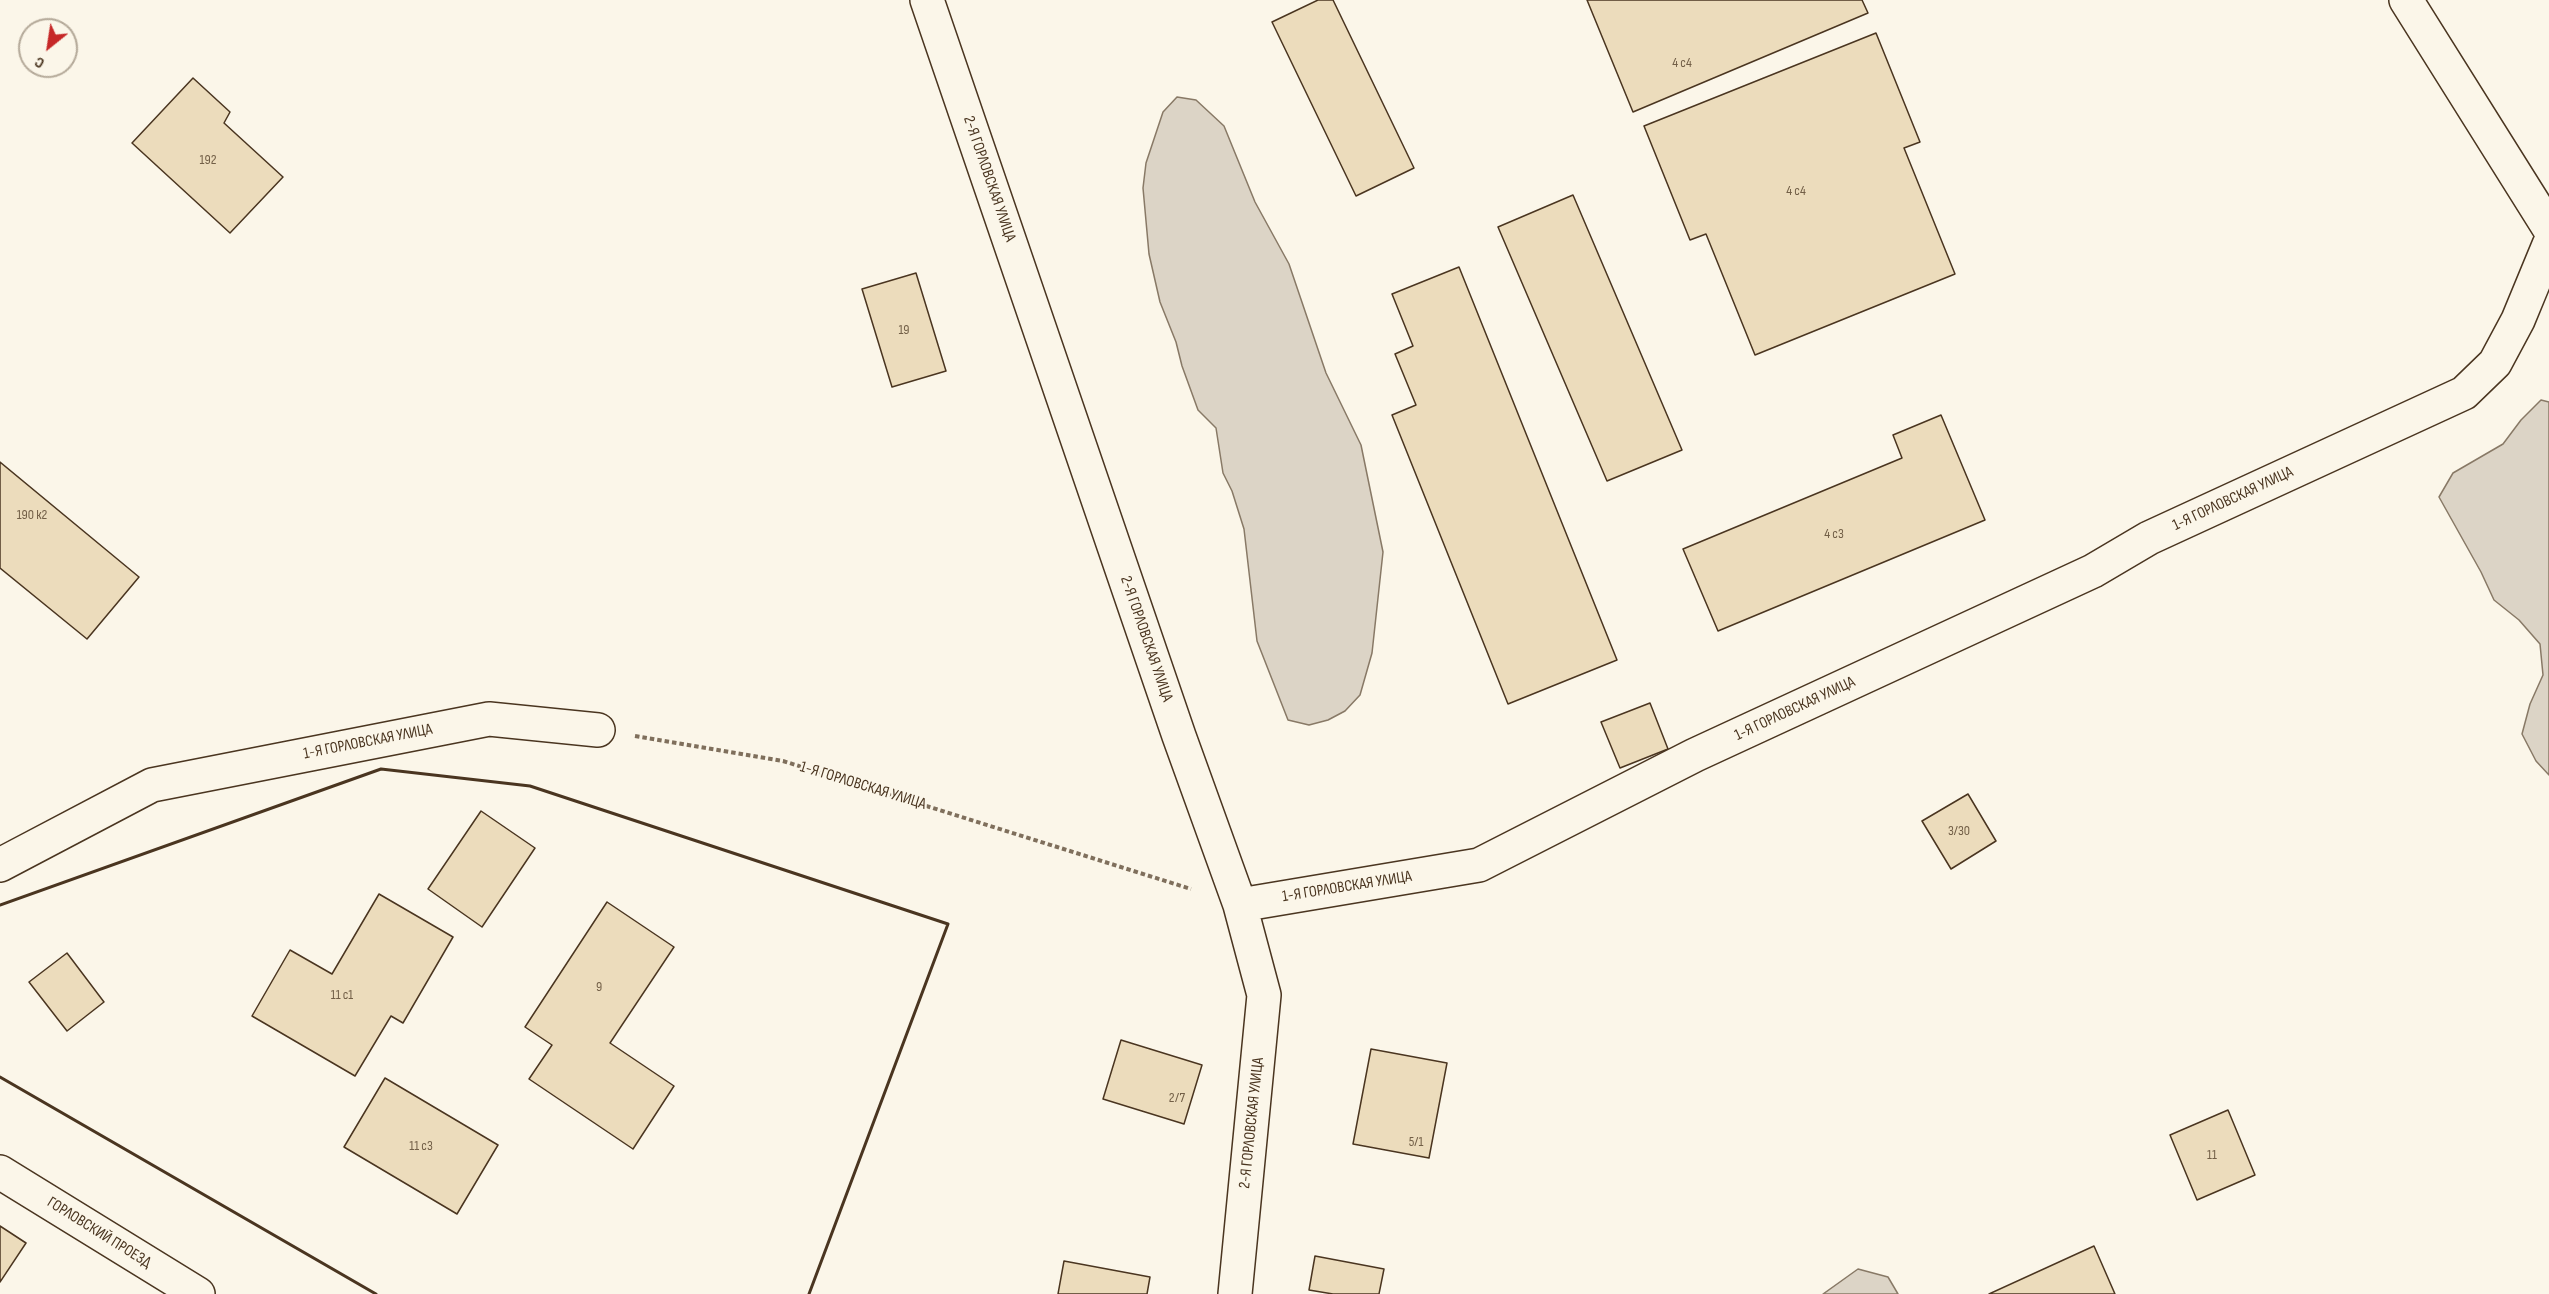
<!DOCTYPE html>
<meta charset="utf-8">
<style>
body{margin:0}
#map{position:relative;width:2549px;height:1294px;overflow:hidden;background:#fbf6e9;font-family:"Sofia Sans Condensed",sans-serif}
canvas{display:block}
.north{position:absolute;left:18px;top:18px;width:60px;height:60px;box-sizing:border-box;background:#fbf6e9;border:2px solid #b4a999;border-radius:50%;rotate:210deg;font-size:16px;font-weight:700;line-height:24px;text-align:center;color:#4a3520}
.north::after{content:'';display:block;margin:auto;width:21px;height:27px;background:#c62828;clip-path:polygon(50% 0,100% 100%,50% 72%,0 100%)}
</style>
<div id="map">
<canvas width="2549" height="1294"></canvas>
<div class="north">С</div>
</div>
<script>
const ctx = document.querySelector('canvas').getContext('2d');
ctx.lineJoin = 'round';
function paint(path, color) { ctx.fillStyle = color; ctx.fill(path, 'evenodd'); }
function stroke(path, color, width, dash) { ctx.strokeStyle = color; ctx.lineWidth = width; ctx.lineCap = dash ? 'butt' : 'round'; ctx.setLineDash(dash || []); ctx.stroke(path); }
function label(font, color, halo, rows, align = 'center') {
  ctx.font = font + ' "Sofia Sans Condensed",sans-serif'; ctx.lineWidth = 4.5; ctx.setLineDash([]); ctx.textBaseline = 'middle'; ctx.strokeStyle = halo; ctx.fillStyle = color; for (const [text, x, y, turn = 0] of rows) {
    ctx.save(); ctx.translate(x, y); ctx.rotate((+turn || 0) * Math.PI / 180); ctx.textAlign = isNaN(turn) ? turn : align; if (halo) ctx.strokeText(text, 0, 0); ctx.fillText(text, 0, 0); ctx.restore();
  }
}
const water = new Path2D(`
 M1177,97l19,3 28,26 31,76 34,62 37,109 35,72 22,107 -11,101 -12,42 -15,16 -17,9 -19,5 -21,-5 -31,-79 -13,-112 -12,-38 -9,-18 -7,-45 -18,-18 -16,-44 -6,-24 -16,-40 -11,-48 -6,-66 3,-25 17,-51z
 M2541,400l8,2v373l-13,-14 -14,-27 8,-30 13,-29 -3,-31 -21,-24 -25,-20 -13,-28 -42,-75 14,-24 50,-29 18,-24z
 M1858,1269l30,8 10,17h-75z`);
paint(water, '#dcd4c6');
stroke(water, '#887966', 1.5);
const building = new Path2D(`
 M1318,0h15l81,168 -58,28 -84,-174z
 M1587,0h275l6,13 -235,99z
 M1876,33l44,109 -16,6 51,126 -200,81 -49,-121 -16,6 -46,-114z
 M193,78l37,34 -6,11 59,54 -53,56 -98,-90z
 M1573,195l109,255 -75,31 -109,-254z
 M1459,267l158,393 -109,44 -116,-289 24,-10 -21,-51 18,-8 -21,-52z
 M916,273l30,98 -54,16 -30,-98z
 M1941,415l44,105 -267,111 -35,-82 219,-91 -9,-23z
 M0,462l139,115 -52,62 -87,-71z
 M1650,703l18,46 -48,19 -19,-46z
 M1968,794l28,47 -45,28 -29,-48z
 M481,811l54,37 -53,79 -54,-38z
 M379,894l74,43 -50,86 -12,-7 -36,60 -103,-60 38,-66 42,24z
 M607,902l67,45 -64,96 64,43 -41,63 -104,-70 23,-34 -27,-18z
 M67,953l37,49 -37,29 -38,-49z
 M1121,1040l81,25 -18,59 -81,-25z
 M1371,1049l76,14 -18,95 -76,-14z
 M385,1078l113,67 -41,69 -113,-67z
 M2228,1110l27,65 -58,25 -27,-65z
 M0,1226l26,17 -26,39z
 M2094,1246l21,48h-126z
 M1315,1256l69,13 -5,25h-46l-24,-4z
 M1064,1261l86,16 -3,17h-89z`);
paint(building, '#ecdcbc');
stroke(building, '#4a3520', 1.5);
const minor = new Path2D(`
 M927,0l252,736 61,169 24,90 -29,299
 M2406,0l143,228
 M0,865l152,-80 337,-66 109,11
 M1240,905l239,-40 216,-110 398,-184 56,-33 315,-145 31,-30 23,-43 31,-75
 M0,1172l198,122`);
stroke(minor, '#4a3520', 36);
stroke(new Path2D(`
 M635,736l148,25 408,128`), '#7f6f5c', 4, [4.5, 3]);
stroke(minor, '#fbf6e9', 33);
stroke(new Path2D(`
 M0,905l381,-136 149,17 418,138 -139,370
 M0,1077l376,217`), '#4a3520', 3);
label('14px', '#725f47', null, [
 ["4 с4",1682,63],
 ["192",208,160],
 ["4 с4",1796,191],
 ["19",904,330],
 ["190 к2",32,515],
 ["4 с3",1834,534],
 ["3/30",1959,831],
 ["9",599,987],
 ["11 с1",342,995],
 ["2/7",1177,1098],
 ["5/1",1416,1142],
 ["11 с3",421,1146],
 ["11",2212,1155]
]);
label('16px', '#4a3520', '#fbf6e9', [
 ["2-Я ГОРЛОВСКАЯ УЛИЦА",989,179,71],
 ["1-Я ГОРЛОВСКАЯ УЛИЦА",2233,499,-25],
 ["2-Я ГОРЛОВСКАЯ УЛИЦА",1146,639,71],
 ["1-Я ГОРЛОВСКАЯ УЛИЦА",1795,709,-25],
 ["1-Я ГОРЛОВСКАЯ УЛИЦА",368,742,-11],
 ["1-Я ГОРЛОВСКАЯ УЛИЦА",863,786,17],
 ["1-Я ГОРЛОВСКАЯ УЛИЦА",1347,887,-9],
 ["2-Я ГОРЛОВСКАЯ УЛИЦА",1252,1123,-84],
 ["ГОРЛОВСКИЙ ПРОЕЗД",99,1233,32]
]);
</script>
